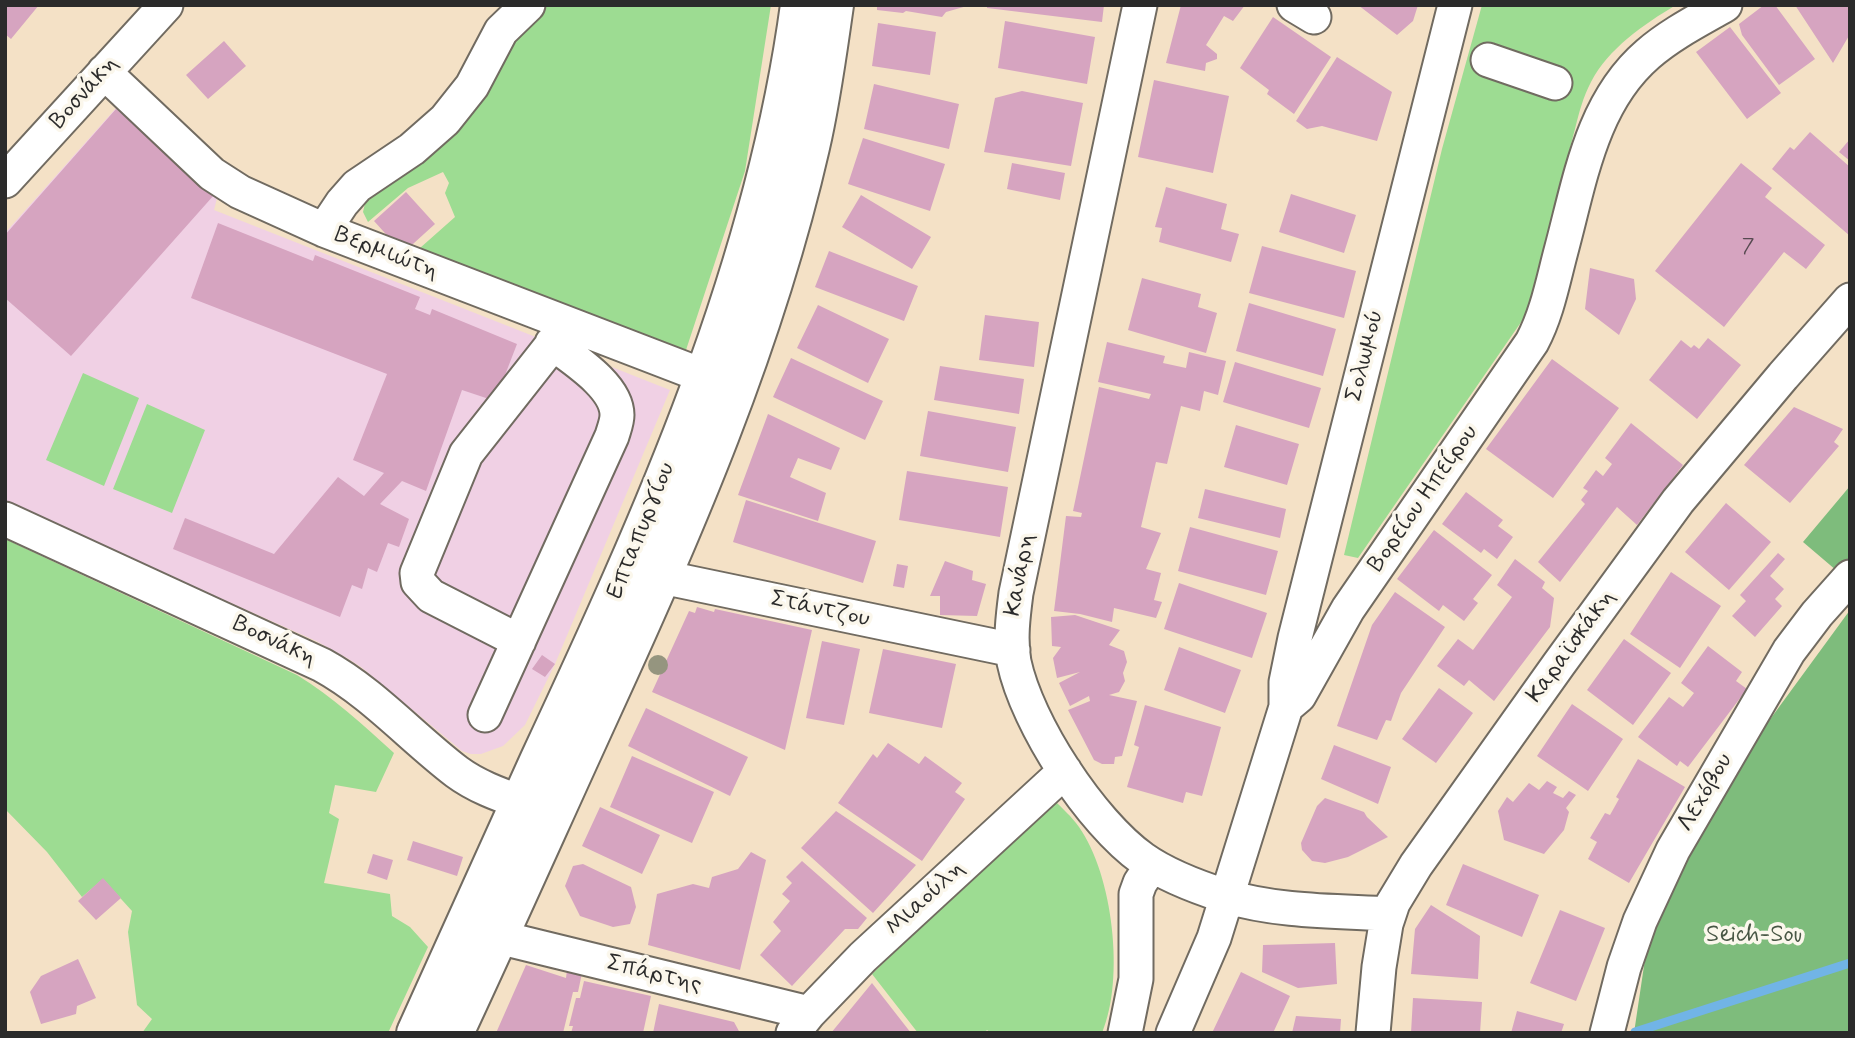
<!DOCTYPE html>
<meta charset="utf-8">
<style>
body{margin:0}
#map{position:relative;width:1855px;height:1038px;overflow:hidden;background:#f4e1c6;font-family:Mynerve,sans-serif}
canvas{display:block}
.frame{position:absolute;inset:0;border:7px solid #2b2b2b;pointer-events:none}
</style>
<div id="map">
<canvas width="1855" height="1038"></canvas>
<div class="frame"></div>
</div>
<script>
const ctx = document.querySelector('canvas').getContext('2d');
ctx.lineJoin = 'round';
function paint(path, color) { ctx.fillStyle = color; ctx.fill(path, 'evenodd'); }
function stroke(path, color, width, dash) { ctx.strokeStyle = color; ctx.lineWidth = width; ctx.lineCap = dash ? 'butt' : 'round'; ctx.setLineDash(dash || []); ctx.stroke(path); }
function label(font, color, halo, rows, align = 'center') {
  ctx.font = font + ' Mynerve,sans-serif'; ctx.lineWidth = 7; ctx.setLineDash([]); ctx.textBaseline = 'middle'; ctx.strokeStyle = halo; ctx.fillStyle = color; for (const [text, x, y, turn = 0] of rows) {
    ctx.save(); ctx.translate(x, y); ctx.rotate((+turn || 0) * Math.PI / 180); ctx.textAlign = isNaN(turn) ? turn : align; if (halo) ctx.strokeText(text, 0, 0); ctx.fillText(text, 0, 0); ctx.restore();
  }
}
paint(new Path2D(`
 M117,107l100,91 -3,12 456,180 -115,274 -30,61 -22,21 -22,8h-10l-9,-3 -101,-84 -14,-9 -31,-17 -311,-139v-269z`), '#f0d0e4');
paint(new Path2D(`
 M548,5h223l-26,166 -59,179 -266,-102 35,-31 -10,-24 4,-10 -6,-11 -35,16 -40,34 -5,-10 3,-13 144,-155 26,-34z
 M1482,5h194c-32,19 -68,44 -85,77 -8,15 -12,31 -16,47l-49,186 -168,243 -14,-3 98,-406z
 M83,373l56,25 -35,88 -58,-26z
 M147,404l58,26 -33,83 -59,-24z
 M5,539l292,136c36,22 66,50 97,78l-18,39 -41,-7 -6,28 10,6 -15,64 66,11 2,22 18,11 18,20 -40,86h-246l10,-14 -15,-14 -9,-73 4,-21 -29,-32 -21,18 -35,-45 -42,-43z
 M1053,799c9,9 19,18 26,28 34,48 46,152 23,206h-111l-4,-3 -3,3h-66l-46,-59z`), '#9ddc92');
paint(new Path2D(`
 M1850,486v96l-47,-40z
 M1850,610v423h-216l14,-94 40,-88 64,-107z`), '#7ebc7c');
stroke(new Path2D(`
 M1635,1032l215,-69`), '#71b4e6', 9);
paint(new Path2D(`
 M5,5h34l-28,34 -6,-5z
 M877,5h90v1l-21,6 -4,5 -36,-6 -3,2 -26,-3z
 M987,5h117l-2,17 -115,-14z
 M1181,5h64l-12,16 -9,-5 -18,29 11,9v5l-11,4 -1,8 -39,-8z
 M1358,5h60l-5,16 -16,14z
 M1764,5h11l40,54 -36,26 -37,-50 -3,-11z
 M1795,5h55v29l-17,29z
 M1273,17l58,40 -37,57 -27,-20 2,-4 -29,-22z
 M1005,21l90,16 -8,47 -89,-16z
 M878,23l58,9 -6,43 -58,-9z
 M1730,27l51,66 -34,26 -51,-67z
 M224,41l22,25 -38,33 -22,-24z
 M1337,57l55,35 -15,49 -55,-15 -15,3 -11,-8z
 M1154,80l75,16 -16,77 -75,-16z
 M874,84l85,20 -10,45 -85,-20z
 M1022,91l61,12 -12,63 -87,-14 11,-54z
 M116,109l98,86 -143,161 -66,-58v-63z
 M1810,132l40,35v69l-78,-67 18,-22 4,3z
 M863,138l82,26 -15,47 -82,-27z
 M1850,139v22l-11,-9z
 M1012,163l53,10 -5,27 -53,-11z
 M1741,163l31,25 -7,9 60,48 -19,24 -22,-17 -60,75 -69,-56z
 M1166,187l61,17 -6,25 18,5 -8,28 -72,-20 3,-14 -7,-1z
 M406,192l29,32 -32,29 -29,-32z
 M1291,194l65,21 -12,38 -65,-21z
 M861,195l70,42 -19,32 -70,-42z
 M218,223l95,38 2,-6 105,42 -5,12 15,6 2,-6 85,35 -22,57 -33,-11 -36,101 -24,-10 -22,23 29,15 -10,28 -11,-4 -11,29 -9,-4 -6,21 -10,-4 -12,32 -167,-68 12,-31 89,36 64,-77 26,19 20,-23 -31,-13 34,-86 -196,-76z
 M1262,246l94,25 -12,47 -95,-25z
 M829,251l89,35 -14,35 -89,-34z
 M1590,268l44,11 2,20 -17,36 -34,-26z
 M1142,278l59,16 -3,13 19,6 -11,40 -78,-23z
 M1249,303l87,26 -13,47 -87,-25z
 M818,305l71,34 -21,44 -71,-35z
 M985,315l54,7 -5,45 -55,-7z
 M1708,338l33,27 -44,54 -48,-39 32,-40 10,8 3,-3 5,4z
 M1107,342l58,14 -2,7 23,5 3,-16 37,9 -8,34 -14,-4 -4,20 -19,-5 -14,58 -11,-2 -15,65 20,6 -15,36 15,4 -7,27 8,2 -6,16 -42,-10 -2,14 -32,-8 -26,-3 12,-95 15,1 1,-4 -9,-2 26,-124 50,12 2,-5 -53,-12z
 M791,358l92,43 -18,39 -92,-43z
 M1552,359l67,49 -66,90 -67,-49z
 M1235,362l86,26 -12,40 -86,-26z
 M940,366l84,13 -5,35 -85,-14z
 M1794,407l49,22 -9,13 5,4 -49,57 -46,-38z
 M928,411l88,16 -8,45 -88,-16z
 M768,414l72,34 -9,22 -33,-12 -8,19 36,16 -8,28 -80,-26z
 M1631,423l52,42 -46,60 -20,-18 -57,75 -22,-20 47,-58 -4,-4 7,-9 -5,-3 13,-18 7,6 9,-12 -7,-6z
 M1236,425l63,19 -12,41 -63,-18z
 M907,471l101,16 -8,50 -101,-17z
 M1205,489l81,20 -6,29 -82,-20z
 M1466,492l37,28 -5,6 15,11 -16,22 -13,-10 -3,4 -39,-29z
 M746,500l130,41 -13,42 -130,-41z
 M1726,503l45,39 -42,48 -44,-38z
 M1190,527l88,24 -12,44 -88,-24z
 M1434,530l58,45 -19,24 5,4 -14,18 -21,-16 -4,6 -42,-32z
 M1778,553l7,6 -15,17 14,13 -9,10 7,7 -27,31 -23,-21 14,-15 -6,-6z
 M1515,559l30,23 -3,6 12,10 -4,29 -56,74 -25,-21 -5,6 -27,-20 21,-27 15,11 39,-53 -15,-12z
 M945,561l28,10 -1,9 14,4 -9,32 -37,-1v-19h-10z
 M897,564l11,2 -4,22 -11,-2z
 M1671,572l50,34 -41,62 -50,-34z
 M1179,583l88,30 -15,45 -88,-29z
 M1395,592l50,35 -44,66 -10,28 -5,-1 -9,20 -40,-14 35,-101z
 M697,607l17,5 1,-3 97,21 -27,120 -133,-58 37,-81 6,2z
 M1075,615l45,15 -11,15 15,6 3,11 -4,11 2,8 -6,11 -10,3 28,6 -15,55 -7,1 -1,7h-12l-8,-4 -26,-50 22,-9 -1,-5 -19,10 -11,-23 21,-11 -23,6 -4,-20 8,-11 -9,-1 -1,-29z
 M1624,639l47,34 -38,52 -46,-35z
 M822,641l38,8 -16,76 -38,-7z
 M1708,646l34,26 -6,9 11,8 -59,78 -8,-6 -3,5 -39,-29 31,-40 14,10 11,-14 -13,-10z
 M1179,647l62,23 -16,43 -61,-23z
 M883,649l73,15 -14,64 -73,-15z
 M542,655l13,9 -10,13 -13,-8z
 M1439,688l34,25 -37,50 -34,-24z
 M1572,704l51,35 -35,52 -51,-35z
 M1145,705l76,22 -19,69 -16,-4 -3,11 -56,-16 12,-40 -5,-2z
 M646,708l102,49 -18,39 -102,-50z
 M888,743l31,21 6,-8 37,27 -7,9 10,7 -43,62 -84,-58 35,-49 4,4z
 M1334,745l57,22 -13,37 -57,-25z
 M632,756l82,36 -22,51 -82,-36z
 M1638,759l47,28 -56,96 -41,-24 9,-17 -7,-4 15,-25 5,2 9,-16 -3,-2z
 M1547,781l10,6 -4,6 10,5 6,-7 7,4 -10,13 3,4 -5,18 -20,24 -40,-14 -6,-29 9,-14 6,5 16,-19 10,7z
 M1325,798l39,14 3,5 21,20 -40,20 -23,6 -13,-2 -10,-11 -1,-7 16,-37z
 M600,807l60,28 -18,39 -60,-28z
 M836,811l80,54 -43,48 -72,-65z
 M413,841l50,16 -6,19 -50,-16z
 M751,852l15,8 -26,110 -92,-25 9,-51 36,-10 16,4 3,-11 26,-8z
 M373,854l20,6 -6,20 -20,-7z
 M802,861l65,57 -9,11h-13l-53,57 -32,-31 21,-24 -8,-9 17,-21 -8,-7 10,-11 -6,-6z
 M583,864l48,23 5,20 -6,17 -17,3 -33,-11 -15,-30 8,-20z
 M1463,864l76,31 -17,42 -76,-32z
 M103,878l18,20 -25,22 -18,-19z
 M1431,905l49,31 -2,43 -67,-5 4,-45z
 M1560,910l45,18 -29,73 -46,-18z
 M1335,943l2,41 -39,4 -36,-16 1,-27z
 M78,959l18,39 -19,8 -1,8 -35,10 -11,-32 11,-16z
 M526,965l40,13 1,-8 15,3 -4,19h-5l-10,41h-67z
 M1241,972l49,24 -17,37h-61z
 M584,981l67,15 -8,37h-72l2,-7h-4l7,-28h4z
 M872,983l39,50h-80z
 M1413,998l69,4 -2,31h-69z
 M659,1004l75,18 6,11h-87z
 M1517,1011l47,13 -3,9h-50z
 M1296,1016l45,3 -1,14h-48z`), '#d6a4c0');
const minor = new Path2D(`
 M1140,5l-124,588c-3,23 -6,46 -2,69 13,62 77,160 129,197 24,17 54,28 82,37 53,16 109,15 164,18
 M1294,5l20,12
 M1488,60l67,23
 M104,72l108,102 28,18 84,38 380,146
 M5,181l161,-176
 M324,230l18,-27 15,-17 55,-37 33,-29 27,-34 29,-55 27,-26
 M5,519l317,146c51,28 89,72 135,107 19,14 41,22 63,30
 M638,572l375,78
 M519,641l-88,-45 -13,-14 -1,-9 49,-119 100,-127
 M1286,707v-25l9,-44 160,-633
 M485,715l127,-279c2,-7 5,-14 5,-21 0,-29 -44,-56 -65,-72
 M498,937l311,76
 M793,1033l16,-20 54,-56 202,-186
 M1125,1033l11,-54v-85l4,-11 12,-18
 M1173,1033l41,-95 72,-231 13,-11 49,-87 184,-267c15,-28 21,-61 29,-91 19,-70 30,-148 87,-197 23,-20 51,-34 77,-49
 M1373,1033l6,-66 7,-43 7,-21 23,-38 143,-201 119,-163 105,-125 67,-76
 M1607,1033l17,-66 16,-46 33,-71 116,-199 28,-37 33,-37`);
const major = new Path2D(`
 M416,1033c41,-91 82,-182 123,-272 113,-242 225,-490 261,-756
 M454,1033c50,-107 98,-215 147,-322 84,-182 164,-368 209,-564 11,-47 17,-94 24,-142`);
stroke(minor, '#716b61', 37);
stroke(major, '#716b61', 42);
stroke(minor, '#fff', 33);
stroke(major, '#fff', 38);
ctx.fillStyle = '#95957f';
for (const [x, y] of [
 [658,665]
]) { ctx.beginPath(); ctx.arc(x, y, 10, 0, 2 * Math.PI); ctx.fill(); }
label('21px', '#564950', null, [
 ["7",1748,248]
]);
label('24px', '#2b2b2b', '#fbf7ec', [
 ["Βοσνάκη",85,93,-48],
 ["Βερμιώτη",386,254,21],
 ["Σολωμού",1366,356,-76],
 ["Βορείου Ηπείρου",1424,499,-55],
 ["Επταπυργίου",642,531,-68],
 ["Κανάρη",1021,575,-80],
 ["Στάντζου",820,610,12],
 ["Βοσνάκη",274,642,25],
 ["Καραϊσκάκη",1572,647,-54],
 ["Λεχόβου",1706,793,-60],
 ["Μιαούλη",926,899,-43],
 ["Σπάρτης",654,975,14]
]);
label('24px', '#485745', '#fbf7ec', [
 ["Seich-Sou",1754,936]
]);
</script>
